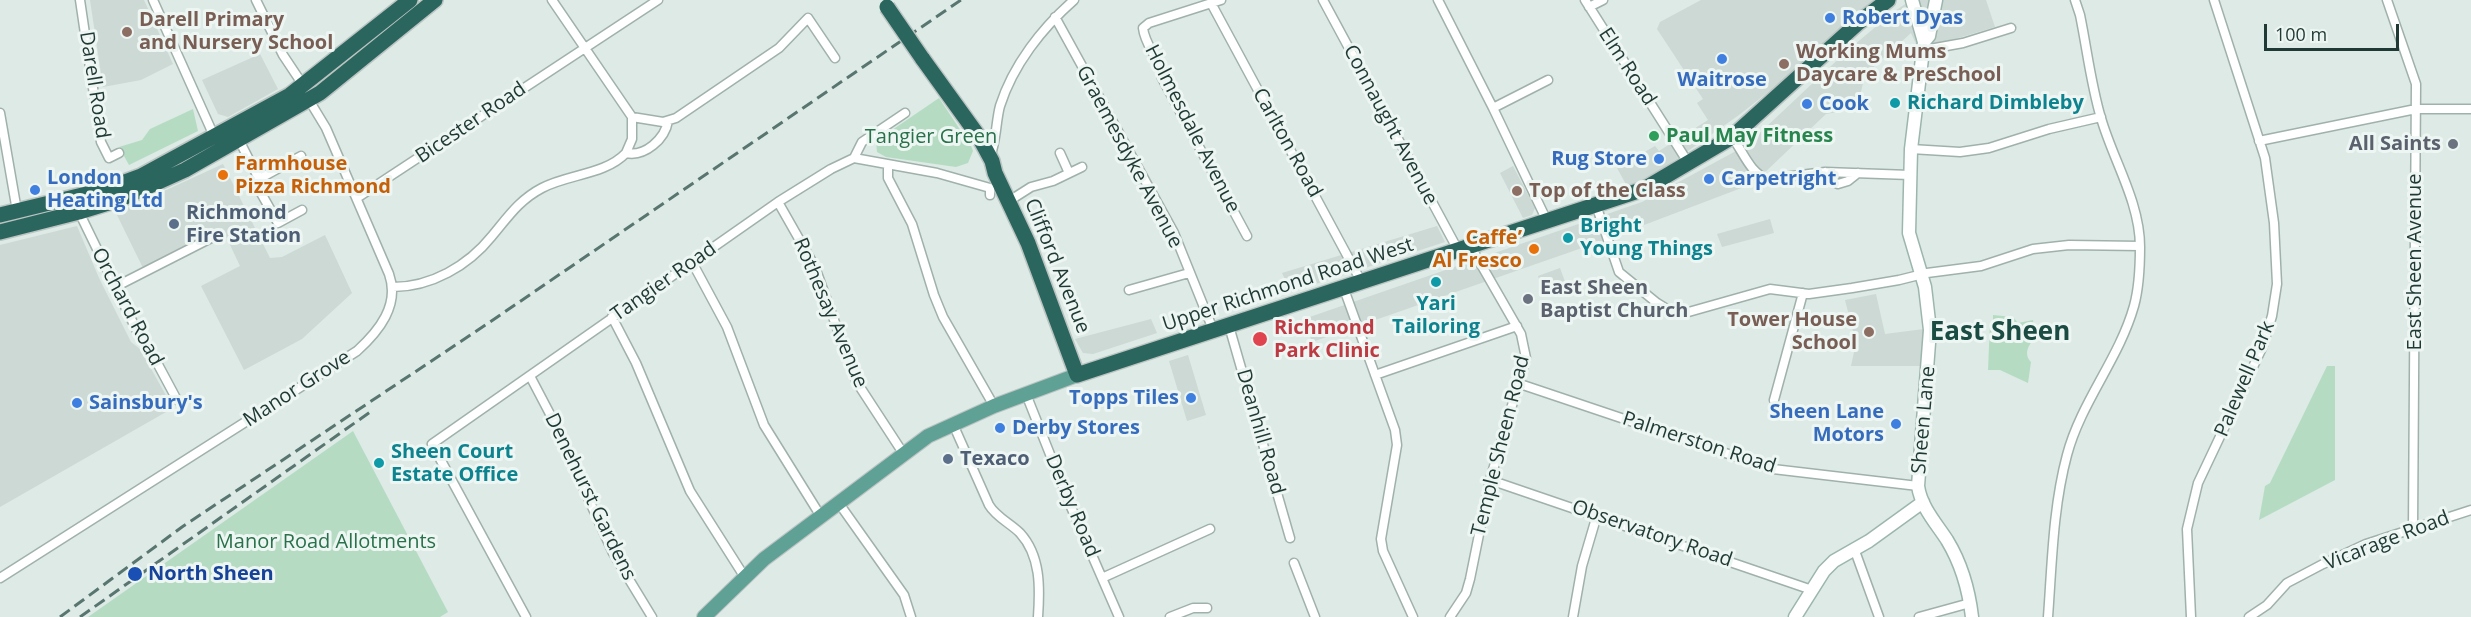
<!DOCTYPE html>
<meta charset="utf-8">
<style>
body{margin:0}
#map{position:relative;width:2471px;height:617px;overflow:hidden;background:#ddeae5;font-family:"Open Sans",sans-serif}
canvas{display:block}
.scale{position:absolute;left:2264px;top:24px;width:135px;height:27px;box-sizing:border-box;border:3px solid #1f3934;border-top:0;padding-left:8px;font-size:18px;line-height:21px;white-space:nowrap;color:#1f3934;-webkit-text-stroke:4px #eef6f3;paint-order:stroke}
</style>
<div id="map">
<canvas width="2471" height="617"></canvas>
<div class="scale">100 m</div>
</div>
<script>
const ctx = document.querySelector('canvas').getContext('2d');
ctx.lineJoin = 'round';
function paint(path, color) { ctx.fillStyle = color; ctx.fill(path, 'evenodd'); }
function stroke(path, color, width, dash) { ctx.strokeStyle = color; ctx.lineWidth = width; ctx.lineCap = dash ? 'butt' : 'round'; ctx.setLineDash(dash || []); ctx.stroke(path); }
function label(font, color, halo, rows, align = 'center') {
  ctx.font = font + ' "Open Sans",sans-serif'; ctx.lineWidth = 6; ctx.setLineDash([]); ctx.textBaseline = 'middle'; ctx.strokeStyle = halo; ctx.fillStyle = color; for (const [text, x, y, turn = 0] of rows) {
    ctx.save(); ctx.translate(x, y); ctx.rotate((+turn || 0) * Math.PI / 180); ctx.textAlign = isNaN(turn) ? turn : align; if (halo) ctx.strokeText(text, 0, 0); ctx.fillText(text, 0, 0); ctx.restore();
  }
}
paint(new Path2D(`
 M90,0h54l29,64 -32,16 -38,7z
 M1701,0h173l-97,85 -38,30 -71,50 -40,23 -11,-20 38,-22 4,5 49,-31 -11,-17 6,-4 -46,-70 3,-7z
 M1911,0h75l9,27 -57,17h-22l-5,-11 -43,39 -5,11 -3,13 -5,8 -12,7 -17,3 -66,63 -16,10 -142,54 -290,101 -8,-23 338,-117 94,-51 14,-9 97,-91 45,-38z
 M260,54l18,35 -50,28 -10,-3 -16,-34z
 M223,164l47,94 12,-1 43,-22 27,58 -50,46 -58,31 -43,-84 39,-20 -18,-38 -79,40 -27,-55z
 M1513,166l22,42 -3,7 -9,3 -23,-45z
 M1770,219l4,14 -52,14 -5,-13z
 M77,226l22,52 32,64 9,7 33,59 -173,99v-262z
 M1437,226l8,16 -154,50 -9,-19z
 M1560,268l7,19 -22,8 -7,-19z
 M1876,294l9,40 39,-5 -2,37h-71l5,-23 -11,-43z
 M1151,319l6,14 -64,21 -10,-1 -8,-14z
 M1188,355l18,60 -19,6 -18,-60z`), '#ccd9d4');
paint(new Path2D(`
 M939,98l32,48 2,5 -5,12 -12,4 -70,-10 -9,-5 -1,-11z
 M193,109l5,22 -69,34 -10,-18 23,-7 8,-11z
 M1993,315l20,2 5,6 15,-3 1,9h6l1,6c-11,5 -19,18 -10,27l-3,21 -28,-13h-12l2,-47h3z
 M2327,366h8v114l-76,40 6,-34 5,-3z
 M353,431l95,181 -8,5h-352z`), '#b5dcc3');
const street = new Path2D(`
 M80,0l21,142 8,16 10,-5
 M153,0l61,136
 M256,0l27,55 20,30
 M552,0l80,117
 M1221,0l-72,23 -6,5c2,19 18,31 19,50l85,158
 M1323,0l135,250
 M1438,0l55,108 54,113
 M1585,0l104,164
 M2387,0l29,84 -3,444
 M1211,3l151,280
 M1589,7l14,-7
 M1055,17l119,216 40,99
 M1924,50l39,-7 48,-15
 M1493,108l55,-28
 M0,113l17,98
 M668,121c-3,18 -23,36 -42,32l6,-14v-22l31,5 13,-4 103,-70 29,-30 27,40
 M1732,137c11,14 18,37 36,42l57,-7 85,3
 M239,140l20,39 2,14 17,30 24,-13
 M2259,141l157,-32h55
 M1911,149l49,3 29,-4 60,-19 52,-12
 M1060,153l9,20
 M990,156c6,-11 6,-36 10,-50 13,-41 42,-78 74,-106
 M854,158l83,15 53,15v7
 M888,166v12l24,46 22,71 9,22 51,89
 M1825,172l3,7 10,5 10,-3 10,-8
 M259,179l42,-23
 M357,198l301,-198
 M1009,201l22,-14 22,-6 29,-14
 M778,202l37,65 41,114 47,72
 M1596,205l23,67 38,31 13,8 15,2 85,-24 39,5 43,-6 47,-8 28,-7 54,-7 52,-17 36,-4 71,1
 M79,212l59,121 9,11 30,56
 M692,262l35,65 37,98 56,90
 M115,287l102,-52
 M393,287c38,0 75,-21 99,-51 16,-19 27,-36 50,-48 26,-14 63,-13 84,-35
 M1344,289l51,141 2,15 -16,94 2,12 30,66
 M1129,290l60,-17
 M612,317l24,46 54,128 54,85
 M1229,326l61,212
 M1375,375l142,-49
 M530,376l21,40 62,137 39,64
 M1520,384l253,85 145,17
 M1026,394l45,113 48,110
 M1774,400l29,-107
 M953,424l36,81c7,12 21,18 31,28 21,23 20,55 18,84
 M1490,480l322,110
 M838,502l66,93 7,22
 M1855,551l24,66
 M1294,563l21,54
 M0,578l357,-227c22,-20 43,-46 32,-77l-63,-146 -17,-28
 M1102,578l108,-49
 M526,617l-94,-173 346,-242 53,-33 23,-11 8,-16 43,-29
 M1170,617l23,-9h14
 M1450,617l16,-24 4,-14 20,-99 36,-122 -5,-24 -50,-87
 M1573,617l9,-51 15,-51
 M1919,617l51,-14
 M2048,617c4,-54 5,-110 19,-162 14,-53 52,-96 67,-149 5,-18 6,-40 6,-59 0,-45 -27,-87 -39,-129 -10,-33 -14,-69 -21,-103l-5,-15
 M2191,617l-4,-88 11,-46 64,-135 10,-32 5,-32 -3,-61 -9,-65 -51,-158
 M2249,617l18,-12 20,-22 36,-19 43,-20 105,-34`);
const secondary = new Path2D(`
 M1912,0l12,42 -13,107 -2,84 16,54 5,43 -12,156c3,21 18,37 29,54 14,23 22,51 25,77
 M1924,42l5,-6 7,-36
 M1795,617l29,-46 10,-10 35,-20 54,-39`);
const primary = new Path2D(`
 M704,617l60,-58 164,-123 66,-30 83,-31`);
const highway = new Path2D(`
 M922,58l57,79 13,24 3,12 33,70 49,132 567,-186 88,-52 126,-114 30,-23
 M0,215l103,-25 38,-14 149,-81 120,-95
 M0,232l79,-20 42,-13 64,-29 135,-77 115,-93`);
stroke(street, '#a0b1ac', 11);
stroke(secondary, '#9cb6ae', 15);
stroke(primary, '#bcc4c2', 16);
stroke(highway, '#bcc4c2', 18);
stroke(street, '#fff', 8);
stroke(secondary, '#fff', 12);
stroke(primary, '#60a195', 14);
stroke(highway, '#2a665e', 15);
stroke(new Path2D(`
 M60,617l122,-90 308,-205 471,-322
 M80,617l293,-207`), '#587570', 3, [12, 6]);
const highwayBridge = new Path2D(`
 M887,7l35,51`);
stroke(highwayBridge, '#bcc4c2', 18, []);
stroke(highwayBridge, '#2a665e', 15);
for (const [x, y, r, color] of [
 [1830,18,6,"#3f7fe0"],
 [127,32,6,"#8d6e63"],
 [1722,59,6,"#3f7fe0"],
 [1784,64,6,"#8d6e63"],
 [1895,103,6,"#0f9aa8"],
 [1807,104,6,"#3f7fe0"],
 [1654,136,6,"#2e9e5b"],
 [2453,144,6,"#6b7280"],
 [1659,159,6,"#3f7fe0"],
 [223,175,6,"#e8710a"],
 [1709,179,6,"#3f7fe0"],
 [35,190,6,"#3f7fe0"],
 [1517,191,6,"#8d6e63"],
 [174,224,6,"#5c6f8a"],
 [1568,238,6,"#0f9aa8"],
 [1534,249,6,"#e8710a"],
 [1436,282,6,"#0f9aa8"],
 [1528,299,6,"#6b7280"],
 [1869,332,6,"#8d6e63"],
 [1260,339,8,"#e0444e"],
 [1191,398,6,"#3f7fe0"],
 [77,403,6,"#3f7fe0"],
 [1896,424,6,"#3f7fe0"],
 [1000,428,6,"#3f7fe0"],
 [948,459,6,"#5c6f8a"],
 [379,463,6,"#0f9aa8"],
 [135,574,8,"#1a4fb4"]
]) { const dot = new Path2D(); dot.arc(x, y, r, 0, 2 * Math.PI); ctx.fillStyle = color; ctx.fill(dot); stroke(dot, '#eef6f3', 2); }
label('bold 20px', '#366cbe', '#eef6f3', [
 ["Robert Dyas",1842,18],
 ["Waitrose",1722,80,"center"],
 ["Cook",1819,104],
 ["Rug Store",1647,159,"right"],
 ["London",47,178],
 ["Heating Ltd",47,201],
 ["Carpetright",1721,179],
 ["Topps Tiles",1179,398,"right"],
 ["Sainsbury's",89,403],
 ["Sheen Lane",1884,412,"right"],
 ["Motors",1884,435,"right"],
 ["Derby Stores",1012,428]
], 'left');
label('bold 20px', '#785e54', '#eef6f3', [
 ["Darell Primary",139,20],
 ["and Nursery School",139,43],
 ["Working Mums",1796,52],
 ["Daycare & PreSchool",1796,75],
 ["Top of the Class",1529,191],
 ["Tower House",1857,320,"right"],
 ["School",1857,343,"right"]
], 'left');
label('20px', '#1f3934', '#eef6f3', [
 ["Elm Road",1627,67,57],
 ["Darell Road",94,85,81],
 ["Bicester Road",471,123,-34],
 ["Connaught Avenue",1390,125,62],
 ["Holmesdale Avenue",1192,129,63],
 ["Carlton Road",1287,143,61],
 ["Graemesdyke Avenue",1129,157,62],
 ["East Sheen Avenue",2415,262,-90],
 ["Clifford Avenue",1057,266,68],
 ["Tangier Road",664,282,-35],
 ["Upper Richmond Road West",1288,285,-18],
 ["Orchard Road",127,307,62],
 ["Rothesay Avenue",830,313,67],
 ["Palewell Park",2245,379,-67],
 ["Manor Grove",297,389,-33],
 ["Sheen Lane",1924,420,-85],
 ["Deanhill Road",1260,432,74],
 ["Palmerston Road",1699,443,18],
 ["Temple Sheen Road",1501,446,-76],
 ["Denehurst Gardens",590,497,64],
 ["Derby Road",1072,506,67],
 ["Observatory Road",1652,534,19],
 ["Vicarage Road",2387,541,-21]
]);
label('bold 20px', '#0d838f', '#eef6f3', [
 ["Richard Dimbleby",1907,103],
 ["Bright",1580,226],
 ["Young Things",1580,249],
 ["Yari",1436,304,"center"],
 ["Tailoring",1436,327,"center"],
 ["Sheen Court",391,452],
 ["Estate Office",391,475]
], 'left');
label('bold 20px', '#27864d', '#eef6f3', [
 ["Paul May Fitness",1666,136]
], 'left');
label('20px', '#28714a', '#eef6f3', [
 ["Tangier Green",931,137],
 ["Manor Road Allotments",326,542]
]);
label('bold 20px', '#5b616d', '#eef6f3', [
 ["All Saints",2441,144],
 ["East Sheen",1540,288,"left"],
 ["Baptist Church",1540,311,"left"]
], 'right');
label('bold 20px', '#c56008', '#eef6f3', [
 ["Farmhouse",235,164],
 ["Pizza Richmond",235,187],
 ["Caffe’",1522,238,"right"],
 ["Al Fresco",1522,261,"right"]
], 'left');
label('bold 20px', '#4e5e75', '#eef6f3', [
 ["Richmond",186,213],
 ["Fire Station",186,236],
 ["Texaco",960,459]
], 'left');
label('bold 20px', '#be3a42', '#eef6f3', [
 ["Richmond",1274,328],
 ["Park Clinic",1274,351]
], 'left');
label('bold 20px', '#164399', '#eef6f3', [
 ["North Sheen",148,574]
], 'left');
label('bold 26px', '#1a4c43', '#eef6f3', [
 ["East Sheen",2000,333]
]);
</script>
